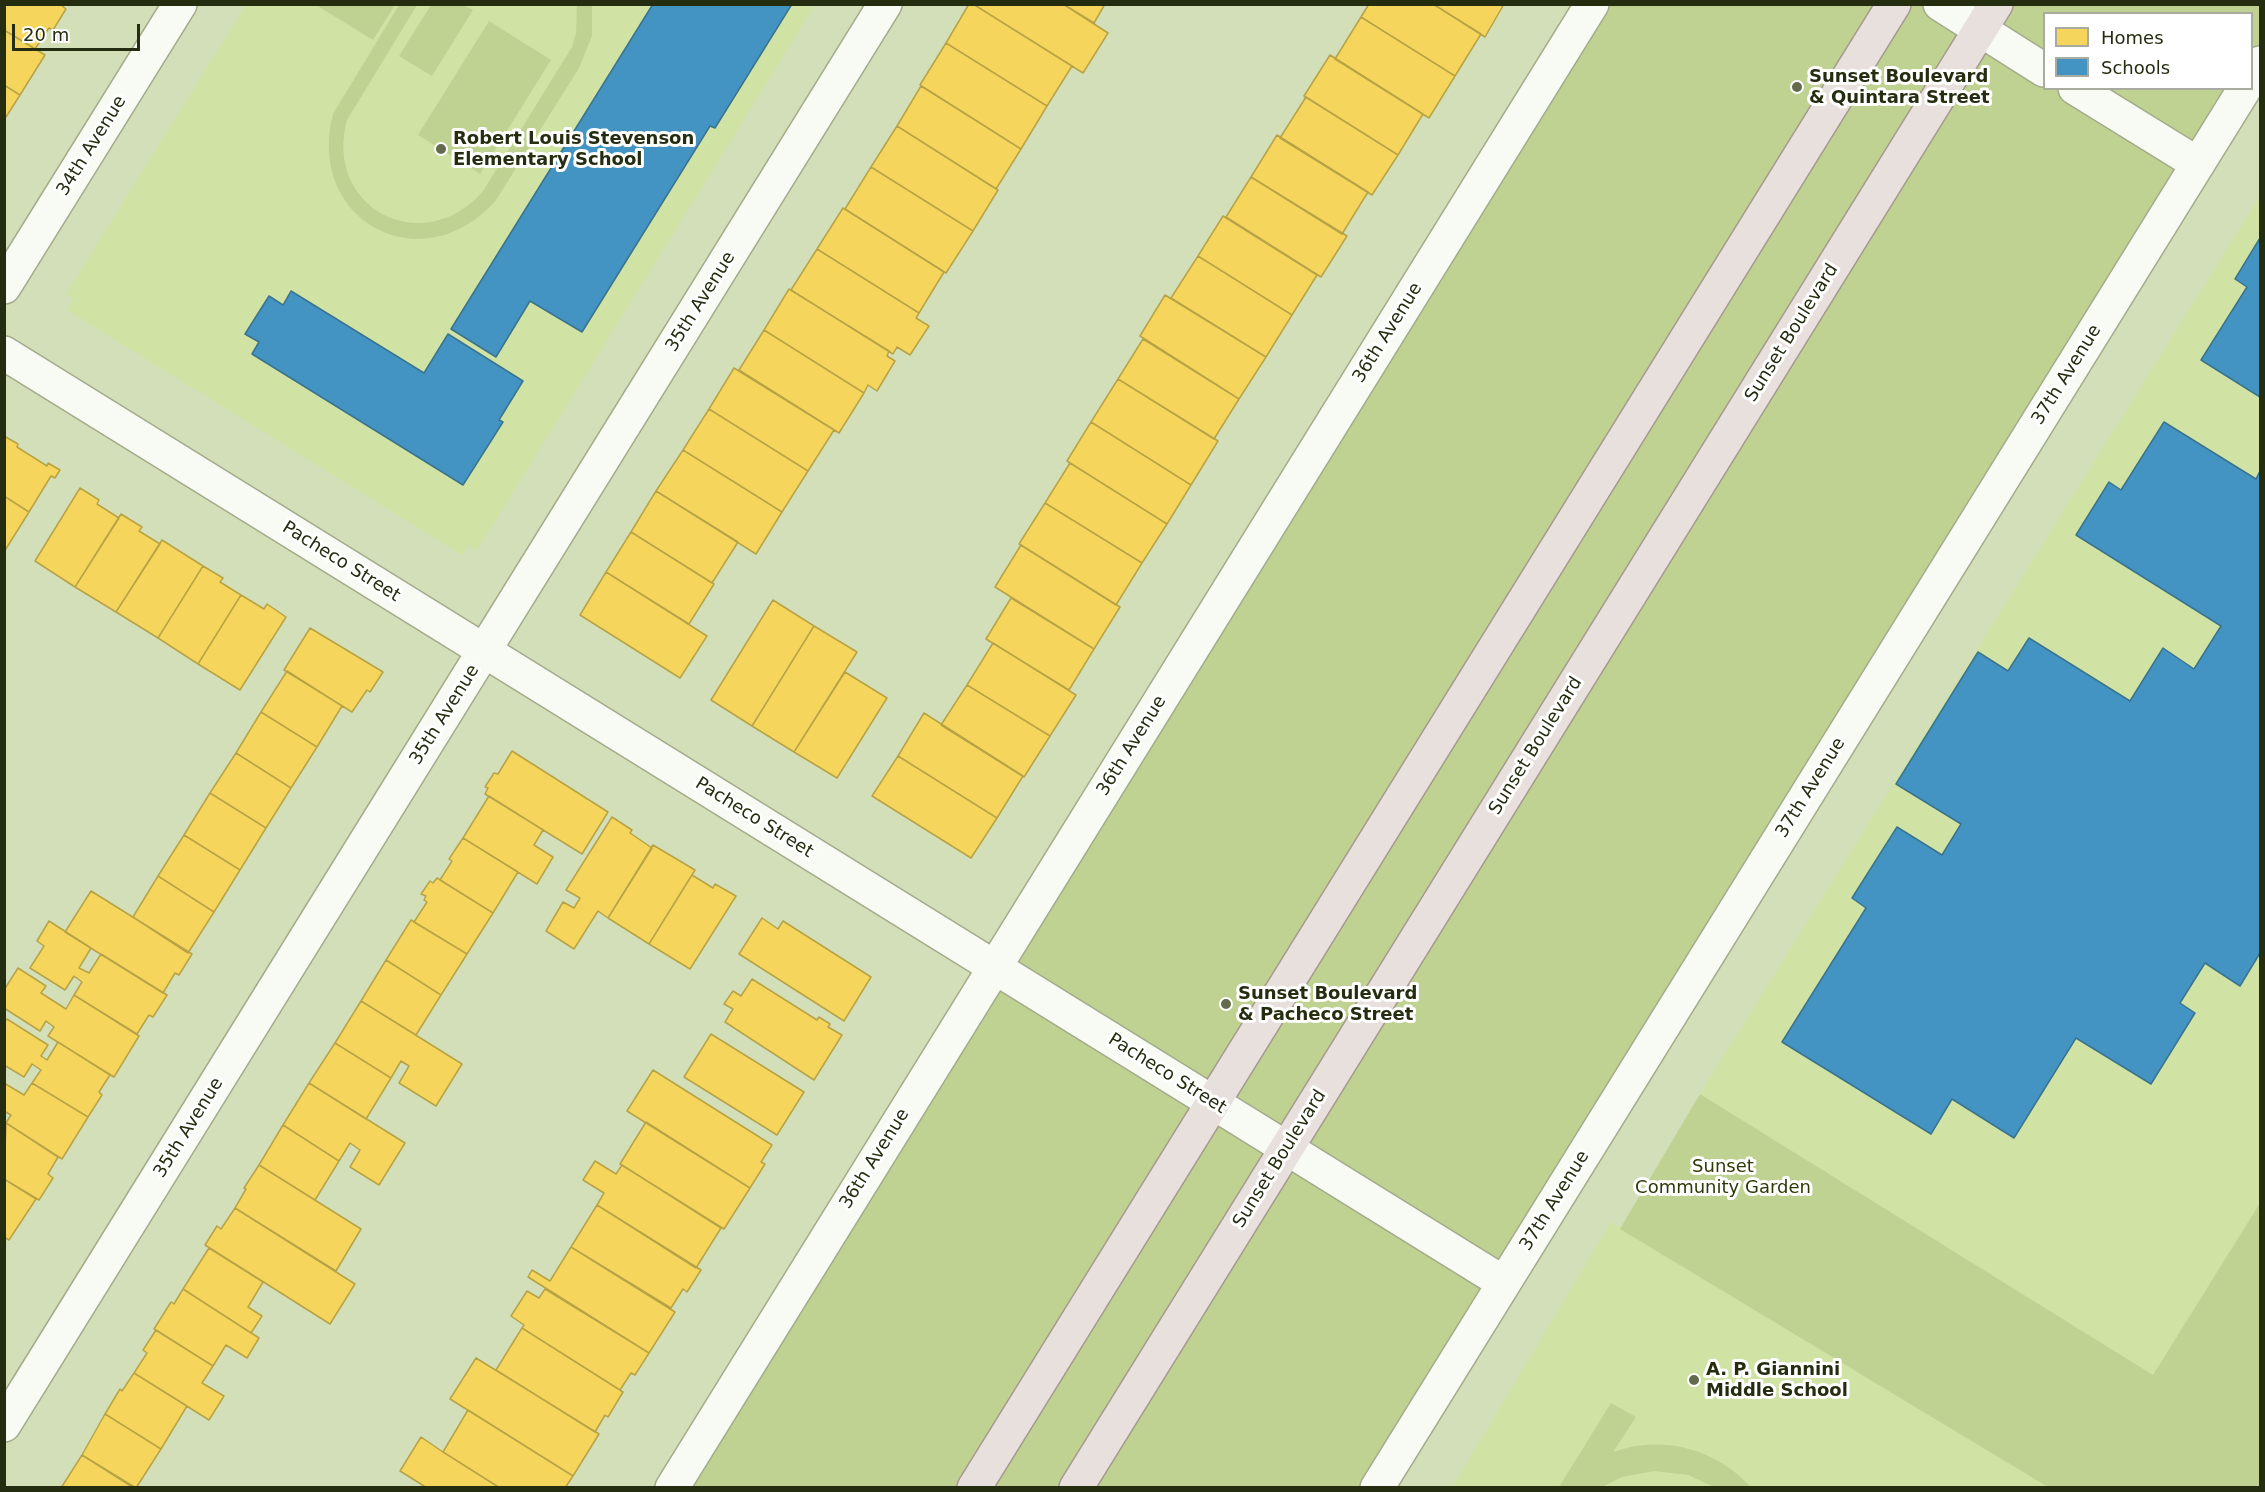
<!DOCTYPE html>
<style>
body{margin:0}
#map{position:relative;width:2265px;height:1492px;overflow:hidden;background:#d3dfb8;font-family:"DejaVu Sans",sans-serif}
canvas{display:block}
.frame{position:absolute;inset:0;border:6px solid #252d10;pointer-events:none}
.legend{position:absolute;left:2043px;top:12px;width:210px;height:78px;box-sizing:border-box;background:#fff;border:2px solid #a8ab9f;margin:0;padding:8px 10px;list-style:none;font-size:18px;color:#252d10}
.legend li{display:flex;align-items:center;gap:12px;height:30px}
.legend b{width:30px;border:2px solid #a8ab9f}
.scale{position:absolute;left:12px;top:24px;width:128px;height:27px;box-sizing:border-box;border:3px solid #252d10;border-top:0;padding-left:8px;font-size:18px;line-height:21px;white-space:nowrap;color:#252d10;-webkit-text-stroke:4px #fff;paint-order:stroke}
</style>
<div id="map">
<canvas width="2265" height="1492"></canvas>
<div class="frame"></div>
<ul class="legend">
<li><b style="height:16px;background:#f6d55c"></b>Homes</li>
<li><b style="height:16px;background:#4393c3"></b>Schools</li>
</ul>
<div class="scale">20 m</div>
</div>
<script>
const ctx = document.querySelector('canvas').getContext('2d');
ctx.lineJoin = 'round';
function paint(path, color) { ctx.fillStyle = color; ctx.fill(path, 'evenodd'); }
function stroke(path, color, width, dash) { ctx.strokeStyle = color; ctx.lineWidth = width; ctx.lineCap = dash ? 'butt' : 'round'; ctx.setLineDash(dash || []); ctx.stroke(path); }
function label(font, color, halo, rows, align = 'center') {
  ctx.font = font + ' "DejaVu Sans",sans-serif'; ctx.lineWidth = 6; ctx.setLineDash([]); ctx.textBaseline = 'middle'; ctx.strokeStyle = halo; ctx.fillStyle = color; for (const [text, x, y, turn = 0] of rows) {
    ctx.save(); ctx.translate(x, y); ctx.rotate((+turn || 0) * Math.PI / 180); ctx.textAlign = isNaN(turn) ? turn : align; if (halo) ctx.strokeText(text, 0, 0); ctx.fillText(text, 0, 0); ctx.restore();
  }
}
paint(new Path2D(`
 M246,5h569l-338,545 -9,-5 -6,10 -395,-245 7,-11 -8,-5z
 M2260,196v1007l-106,173 -454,-282z
 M1611,1222l437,265 -596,1z`), '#d0e3a5');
paint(new Path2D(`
 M316,5h79l-22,35z
 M399,5h18l-70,115c-24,89 77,140 136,71l89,-144 4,-14 1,-28h15v31l-13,32 -83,132c-73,84 -191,21 -163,-86z
 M431,5h32l10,5 -41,66 -33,-20z
 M1592,5h668v59l-8,14v-64h-208v74l201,1 -868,1398 -705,1z
 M489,21l62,39 -71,114 -62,-39z
 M1700,1094l453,281 107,-172v284h-212l-428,-258z
 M1611,1403l25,14 -23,35c50,-18 103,-3 138,35h-37l-26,-12 -34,-4 -32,6 -20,10h-43z`), '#bfd292');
const homes = new Path2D(`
 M4,4h56l6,5 -13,21 -4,-2 -14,21 -31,-19z
 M969,4h4l99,62 -25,40 -101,-63z
 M973,4h90l45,29 -25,40z
 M1063,4h42l-11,19z
 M1369,4h64l48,30 -26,42 -94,-59z
 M1433,4h71l-19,33z
 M1361,17l94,59 -26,42 -94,-59z
 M4,30l41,25 -25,40 -16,-10z
 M946,43l101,63 -26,43 -101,-64z
 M1330,55l93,59 -25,41 -94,-59z
 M4,85l16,10 -14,22 -2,-1z
 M921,86l100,63 -25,40 -99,-63z
 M1306,97l92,58 -26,40 -92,-57z
 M897,126l101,64 -25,41 -102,-64z
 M1277,135l91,57 -26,42 -91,-57z
 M871,167l102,64 -27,42 -101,-64z
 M1251,177l96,59 -26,41 -95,-60z
 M843,208l101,64 -25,41 -102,-64z
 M1223,216l94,59 -25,40 -94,-59z
 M817,249l102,64 -3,5 13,8 -19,29 -13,-8 -4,7 -102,-64z
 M1198,256l94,59 -26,42 -95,-59z
 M789,289l100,62 -2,5 8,5 -18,30 -9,-6 -4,8 -100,-63z
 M1165,295l101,62 -27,42 -99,-63z
 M764,330l100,63 -25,40 -100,-63z
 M1143,339l96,60 -25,40 -96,-60z
 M734,368l100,62 -26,41 -99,-62z
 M1118,379l100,62 -27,44 -100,-63z
 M709,409l99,62 -26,41 -99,-62z
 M1091,422l100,63 -24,39 -100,-63z
 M4,436l14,8 -1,3 30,19 1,-3 12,7 -5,8 -4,-2 -22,36 -25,-16z
 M683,450l99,62 -26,42 -100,-63z
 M1070,463l97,61 -25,39 -97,-60z
 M80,488l19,12 -2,4 22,14 -44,69 -40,-26z
 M656,491l82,51 -26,41 -81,-51z
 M4,496l25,16 -25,40z
 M1045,503l97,60 -26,42 -97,-61z
 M121,514l21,13 -3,4 21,13 -44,68 -41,-25z
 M631,532l83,52 -25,40 -83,-52z
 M162,540l41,26 -45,72 -42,-26z
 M1021,545l99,62 -26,42 -99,-62z
 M203,566l20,12 -3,4 21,13 -43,69 -40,-26z
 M606,572l101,64 -27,42 -100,-63z
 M241,595l23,14 3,-5 19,13 -46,73 -42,-26z
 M1011,598l83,51 -25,41 -83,-51z
 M773,600l41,26 -62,100 -41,-26z
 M814,626l43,26 -63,100 -42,-26z
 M310,628l73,44 -13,20 -3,-2 -15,22 -68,-42z
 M993,643l83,52 -26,41 -83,-51z
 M287,671l55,35 -25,41 -56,-35z
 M845,672l42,26 -50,80 -43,-26z
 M967,685l83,51 -26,41 -83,-52z
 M261,712l56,35 -26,41 -55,-35z
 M924,713l99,63 -26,42 -99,-62z
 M512,751l96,61 -26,42 -97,-60 3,-6 -3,-1 9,-14 4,1z
 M236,753l55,35 -25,40 -56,-35z
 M898,756l99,62 -26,40 -99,-62z
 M210,793l56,35 -26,42 -56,-35z
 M489,796l54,34 -9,15 19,12 -16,27 -74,-46z
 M612,817l20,13 -2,3 22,15 -44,70 -10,-7 -24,38 -28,-18 17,-29 11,6 6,-10 -14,-8z
 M184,835l56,35 -26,42 -56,-36z
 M463,838l55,34 -25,41 -53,-33 12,-19 -3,-2z
 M653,845l42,25 -46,74 -41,-26z
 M692,875l21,13 2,-4 21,12 -46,73 -41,-25z
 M158,876l56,36 -26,41 -55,-36z
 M437,878l56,35 -26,41 -53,-32 13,-20 -3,-2 2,-4 -5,-2 9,-13 3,2z
 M91,891l101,63 -13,21 -4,-2 -12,20 -98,-61z
 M762,918l16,11 5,-8 88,56 -27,44 -105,-67z
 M411,920l56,34 -26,41 -55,-35z
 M49,921l42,27 -12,20 10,5 12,-19 66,41 -14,22 -4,-2 -12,19 -63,-39 8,-13 -8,-6 -9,14 -35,-22 14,-22 -7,-5z
 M386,960l55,35 -25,40 -55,-34z
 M18,968l28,18 -5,7 25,16 8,-14 65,41 -25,41 -66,-41 6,-9 -8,-6 -6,10 -36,-23v-18z
 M752,979l65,41 2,-3 11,7 -2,3 14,8 -28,45 -89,-58 8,-13 -9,-5 9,-13 8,5z
 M361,1001l101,63 -26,42 -37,-23 10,-17 -8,-5 -10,17 -56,-35z
 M7,1019l41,26 -7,11 6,4 11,-18 52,33 -11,17 3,3 -14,22 -56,-34 9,-13 -9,-6 -8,13 -20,-12v-43z
 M711,1034l93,58 -27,43 -93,-58z
 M335,1043l56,35 -25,41 -57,-36z
 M653,1070l119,75 -11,17 4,2 -15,24 -123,-77z
 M4,1083l20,12 8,-12 56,34 -26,42 -56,-36 5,-8 -7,-4z
 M309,1083l96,60 -26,42 -29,-18 10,-17 -10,-7 -11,18 -56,-36z
 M646,1122l104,66 -26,41 -104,-65z
 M6,1123l52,34 -10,17 5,4 -14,22 -35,-21z
 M283,1125l56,36 -24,39 -56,-35z
 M595,1161l21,13 6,-9 99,63 -25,40 -99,-63 7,-12 -21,-13z
 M259,1165l102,64 -25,42 -101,-63 11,-19 -2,-1z
 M4,1179l32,20 -27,41 -5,-3z
 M597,1205l104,65 -14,22 -4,-3 -12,19 -100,-61z
 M235,1208l120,76 -25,40 -125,-79 12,-19 4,3z
 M571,1247l104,65 -26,41 -121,-76 4,-7 18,11z
 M209,1248l54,34 -15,25 14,9 -11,17 -68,-44z
 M183,1289l76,49 -12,20 -21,-13 -13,21 -59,-37 17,-27 3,2z
 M545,1289l104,64 -14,22 -4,-2 -11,17 -98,-62 2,-3 -13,-9 16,-25 12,7z
 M522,1328l101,64 -15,25 -3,-2 -10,17 -99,-62z
 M156,1330l57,36 -11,17 22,13 -15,24 -75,-47 13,-20 -4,-3z
 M476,1358l123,76 -26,42 -123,-77z
 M134,1373l53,33 -26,43 -56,-35 15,-25 2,2z
 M468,1410l105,66 -8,12h-65l-57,-36z
 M105,1414l56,35 -25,39 -54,-33z
 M421,1437l22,15 57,36h-78l2,-2 -24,-15z
 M82,1455l52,33h-73z`);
paint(homes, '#f6d55c');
stroke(homes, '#b7a345', 1.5);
const schools = new Path2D(`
 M653,4h139l-77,124 -5,-2 -128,206 -52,-31 -34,56 -45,-28z
 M2260,238v159l-59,-37 46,-73 -12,-8z
 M291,291l133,82 24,-39 75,47 -24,39 4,2 -40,63 -211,-131 7,-12 -14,-8 24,-38 14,9z
 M2164,422l92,57 4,-8v482l-20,33 -35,-23 -25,40 15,10 -44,71 -75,-46 -62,100 -62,-39 -21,35 -149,-92 84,-134 -14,-10 45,-71 45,28 19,-31 -65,-40 82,-132 30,19 21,-33 101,63 33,-53 31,21 27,-43 -145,-91 33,-53 12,8z`);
paint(schools, '#4393c3');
stroke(schools, '#3a748d', 1.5);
const minor = new Path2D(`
 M1940,4l104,66
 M2252,78l8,-15
 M2075,88l123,76
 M4,287l176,-283
 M4,353l1500,930
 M4,1425l881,-1421
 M672,1488l920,-1484
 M1377,1488l868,-1400`);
const major = new Path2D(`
 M974,1488l920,-1484
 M1076,1488l920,-1484`);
stroke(minor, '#a2ab8b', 36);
stroke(major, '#a59a8d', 36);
stroke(minor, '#f8faf4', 33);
stroke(major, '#e8e0dd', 33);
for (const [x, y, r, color] of [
 [1797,87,6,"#626b4b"],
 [441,149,6,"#626b4b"],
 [1226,1004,6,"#626b4b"],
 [1694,1380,6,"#626b4b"]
]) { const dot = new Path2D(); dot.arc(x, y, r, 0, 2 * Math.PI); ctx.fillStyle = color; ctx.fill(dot); stroke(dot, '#fff', 2); }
label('bold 18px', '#252d10', '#fff', [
 ["Sunset Boulevard",1809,77],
 ["& Quintara Street",1809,98],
 ["Robert Louis Stevenson",453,139],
 ["Elementary School",453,160],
 ["Sunset Boulevard",1238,994],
 ["& Pacheco Street",1238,1015],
 ["A. P. Giannini",1706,1370],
 ["Middle School",1706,1391]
], 'left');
label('18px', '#252d10', '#fff', [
 ["34th Avenue",92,146,-58],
 ["35th Avenue",701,302,-58],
 ["36th Avenue",1388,333,-58],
 ["Sunset Boulevard",1792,333,-58],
 ["37th Avenue",2067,375,-58],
 ["Pacheco Street",341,562,32],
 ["35th Avenue",445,715,-58],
 ["36th Avenue",1132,746,-58],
 ["Sunset Boulevard",1536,746,-58],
 ["37th Avenue",1811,788,-58],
 ["Pacheco Street",754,818,32],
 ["Pacheco Street",1167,1074,32],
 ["35th Avenue",189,1128,-58],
 ["36th Avenue",875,1159,-58],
 ["Sunset Boulevard",1280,1159,-58],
 ["37th Avenue",1555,1201,-58]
]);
label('18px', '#2e3a07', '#fff', [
 ["Sunset",1723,1167],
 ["Community Garden",1723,1188]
]);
</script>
